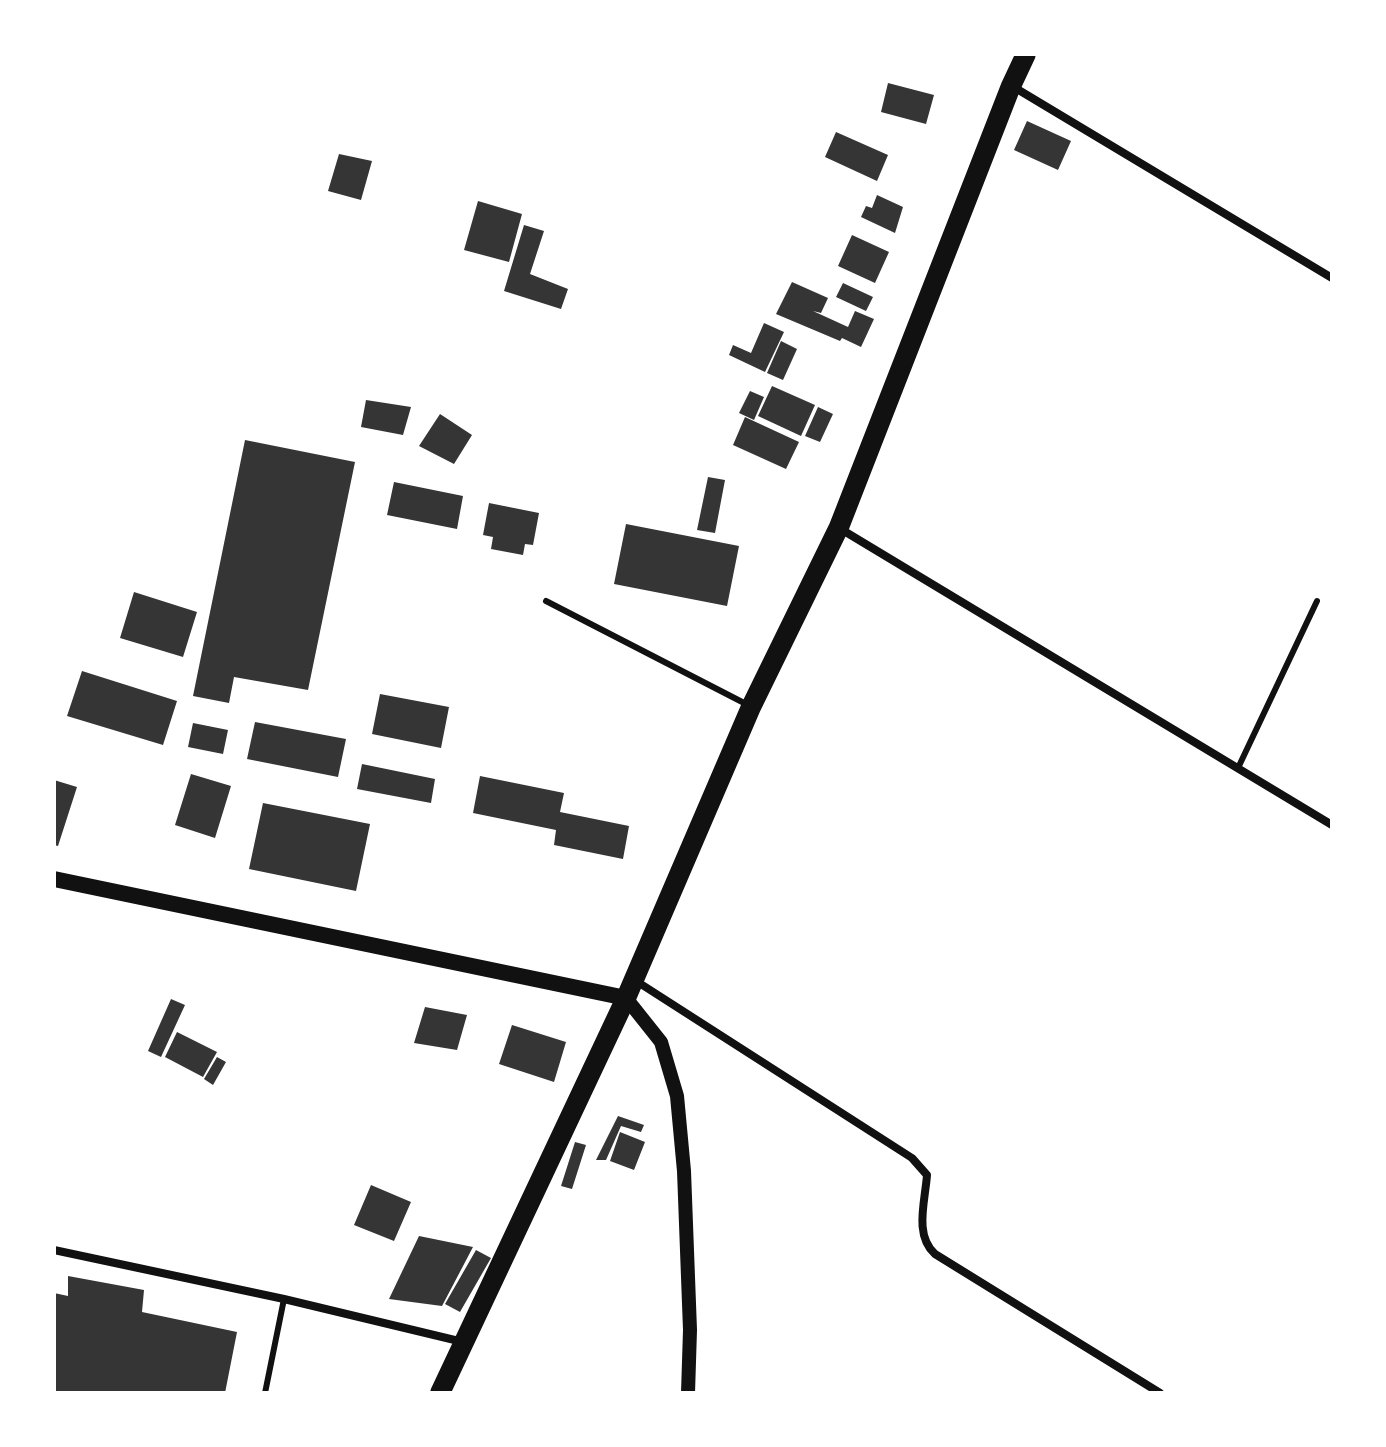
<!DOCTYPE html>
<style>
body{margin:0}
#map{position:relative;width:1386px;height:1447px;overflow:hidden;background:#fff;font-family:"DM Sans",sans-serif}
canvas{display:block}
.frame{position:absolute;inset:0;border:56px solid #fff;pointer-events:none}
</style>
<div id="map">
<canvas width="1386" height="1447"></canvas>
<div class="frame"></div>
</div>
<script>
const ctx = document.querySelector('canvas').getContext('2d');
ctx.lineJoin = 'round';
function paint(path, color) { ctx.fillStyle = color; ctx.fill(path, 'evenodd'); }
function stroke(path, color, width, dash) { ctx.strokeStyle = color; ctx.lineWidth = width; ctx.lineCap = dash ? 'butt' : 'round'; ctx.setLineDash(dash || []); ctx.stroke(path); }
paint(new Path2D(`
 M888,83l46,12 -8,29 -45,-12z
 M1027,121l44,20 -13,29 -44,-20z
 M836,132l52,23 -11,26 -52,-24z
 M339,154l33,7 -11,39 -33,-9z
 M877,195l26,12 -8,26 -34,-16 5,-11 6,2z
 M478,201l44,13 -13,48 -45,-12z
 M524,225l20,6 -14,43 38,15 -7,20 -57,-18z
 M852,235l37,17 -14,31 -37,-17z
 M792,282l36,16 -7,15 -8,-2 35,16 7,-16 19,8 -13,28 -19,-9 -2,3 -64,-27z
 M843,283l30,14 -7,14 -30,-14z
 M764,323l20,9 -19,40 -36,-17 4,-10 18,8z
 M781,341l16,8 -14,31 -16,-7z
 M772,386l43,19 -14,31 -43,-20z
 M750,391l14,6 -10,23 -15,-7z
 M366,400l45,7 -8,28 -42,-8z
 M818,407l15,7 -13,28 -15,-6z
 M440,414l32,21 -18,29 -35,-18z
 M745,417l54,25 -13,27 -53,-24z
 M245,440l110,22 -47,228 -74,-13 -5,26 -36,-7z
 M708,477l17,3 -10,53 -18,-3z
 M394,482l69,14 -6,33 -70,-14z
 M489,503l50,10 -6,32 -8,-1 -2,11 -32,-6 2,-12 -10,-2z
 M626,524l113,22 -12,60 -113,-22z
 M134,592l63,20 -14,45 -63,-19z
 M82,671l95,30 -14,44 -96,-29z
 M380,694l69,13 -8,41 -69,-14z
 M255,722l91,17 -8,38 -91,-18z
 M193,723l35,7 -5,24 -35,-7z
 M362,764l73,15 -4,24 -74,-14z
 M191,774l40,12 -16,52 -40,-13z
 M480,776l84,17 -4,19 69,14 -6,33 -69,-14 2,-15 -83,-17z
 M54,780l23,7 -19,59 -4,-1z
 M263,803l107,21 -14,67 -107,-22z
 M171,999l14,6 -24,52 -13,-6z
 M425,1007l42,8 -10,35 -43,-7z
 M512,1025l54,17 -12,40 -55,-18z
 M177,1032l40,20 -14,25 -38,-20z
 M217,1057l9,5 -13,23 -9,-6z
 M618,1116l26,9 -3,7 -20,-6 -15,34h-10z
 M620,1132l25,10 -11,28 -24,-9z
 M575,1142l11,3 -14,44 -11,-3z
 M371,1185l40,17 -17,39 -40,-16z
 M419,1236l54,11 -31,59 -53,-7z
 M476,1250l15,8 -31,54 -15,-8z
 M68,1276l76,14 -2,22 95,20 -12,61h-171v-100l14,3z`), '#353535');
stroke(new Path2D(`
 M546,601l202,104
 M1238,768l79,-167
 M265,1393l19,-94`), '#111', 6);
stroke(new Path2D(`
 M1012,86l320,192
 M839,528l493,297
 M633,979l279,179 15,17c-2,27 -13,60 8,79l225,139
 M54,1250l230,49 179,43`), '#111', 8);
stroke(new Path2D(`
 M626,998l35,44 16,54 7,75 6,159 -2,63`), '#111', 14);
stroke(new Path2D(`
 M54,879l572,119`), '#111', 16);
stroke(new Path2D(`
 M440,1393l186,-395 125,-291 88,-180 172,-441 15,-32`), '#111', 20);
</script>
